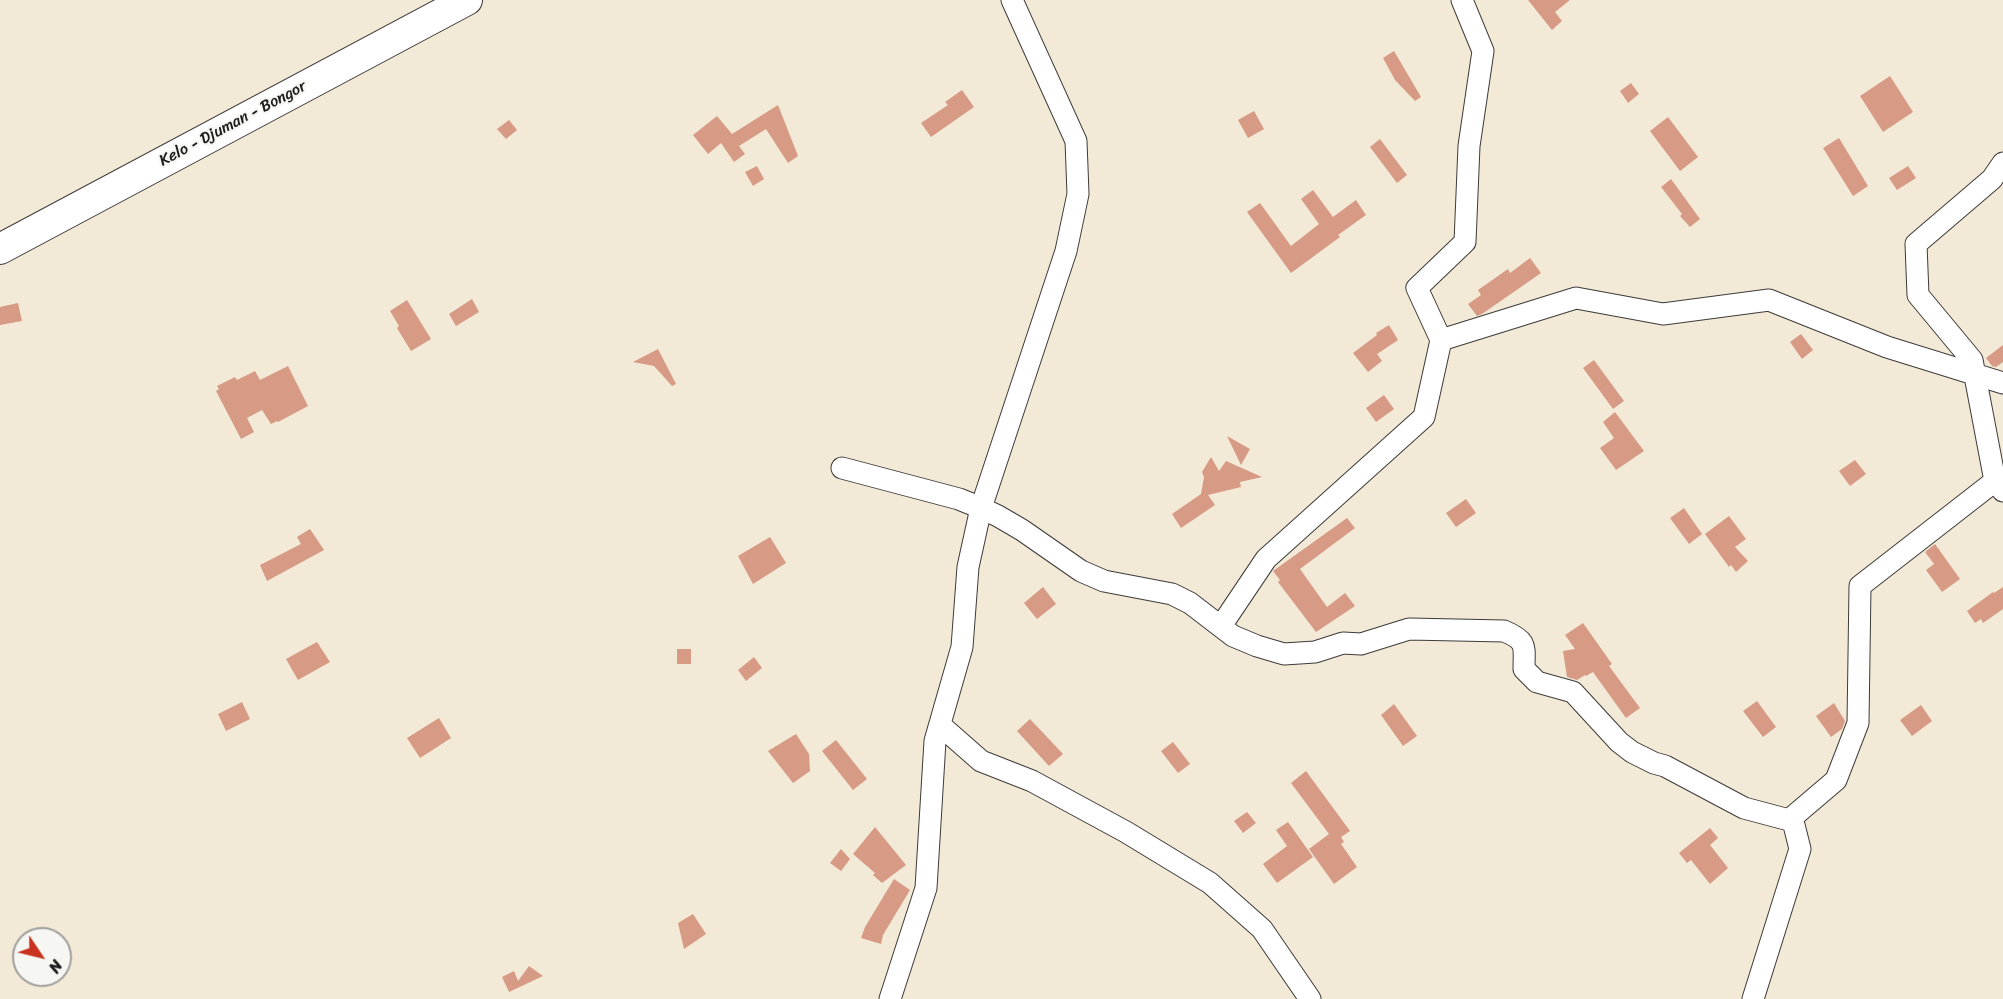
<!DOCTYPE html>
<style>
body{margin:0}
#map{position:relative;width:2003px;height:999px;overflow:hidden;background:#f3e9d7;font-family:Sriracha,sans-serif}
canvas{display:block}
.north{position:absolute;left:12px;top:927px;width:60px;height:60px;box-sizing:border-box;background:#f6f6f2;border:2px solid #9f9f9c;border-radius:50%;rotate:125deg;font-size:16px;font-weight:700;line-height:24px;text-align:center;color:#1c1c1c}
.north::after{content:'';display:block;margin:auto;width:21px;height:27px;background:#c8321e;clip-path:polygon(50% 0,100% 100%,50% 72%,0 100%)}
</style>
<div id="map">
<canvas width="2003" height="999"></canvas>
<div class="north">N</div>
</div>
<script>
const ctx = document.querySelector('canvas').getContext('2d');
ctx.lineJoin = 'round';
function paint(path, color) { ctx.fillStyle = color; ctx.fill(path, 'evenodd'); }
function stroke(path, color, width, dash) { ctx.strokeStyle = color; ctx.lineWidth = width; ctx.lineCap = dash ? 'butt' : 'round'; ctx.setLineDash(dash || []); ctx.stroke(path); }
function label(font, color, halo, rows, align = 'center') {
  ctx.font = font + ' Sriracha,sans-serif'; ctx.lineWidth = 4.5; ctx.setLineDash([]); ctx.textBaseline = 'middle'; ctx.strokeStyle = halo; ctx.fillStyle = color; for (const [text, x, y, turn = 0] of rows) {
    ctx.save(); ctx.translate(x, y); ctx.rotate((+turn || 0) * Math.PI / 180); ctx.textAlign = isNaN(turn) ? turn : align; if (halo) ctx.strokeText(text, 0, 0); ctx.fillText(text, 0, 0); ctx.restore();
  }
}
paint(new Path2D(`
 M1528,0h42l-15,12 7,9 -10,9z
 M1394,51l27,46 -6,4 -20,-21 -12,-22z
 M1890,76l23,36 -30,20 -23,-36z
 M1631,83l8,11 -11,9 -8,-12z
 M962,90l12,17 -43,30 -10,-14 27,-18 -3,-3z
 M778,105l20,51 -10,7 -22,-34 -27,17 6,8 -11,8 -13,-19 -13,11 -15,-19 24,-19 15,18z
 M1254,111l10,18 -16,9 -10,-18z
 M1668,117l30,40 -18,14 -30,-40z
 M509,120l8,10 -11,9 -9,-10z
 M1839,138l29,48 -15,10 -30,-48z
 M1380,139l27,36 -10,8 -27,-36z
 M757,166l7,13 -11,7 -8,-14z
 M1908,166l8,12 -19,12 -8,-12z
 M1671,179l29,40 -10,8 -10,-11 2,-2 -21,-27z
 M1313,190l20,27 23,-17 10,15 -28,20 2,2 -49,36 -44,-61 13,-9 31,43 28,-22 -18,-25z
 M1530,258l11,15 -59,41 -5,2 -9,-12 13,-9 -3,-5 30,-21 2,4z
 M472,299l7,13 -23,14 -7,-12z
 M407,300l24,39 -20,12 -14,-23 2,-2 -9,-15z
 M18,303l4,18 -22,4v-18z
 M1389,325l9,15 -21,14 5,7 -14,11 -15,-19 24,-18 -1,-2z
 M1801,334l12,16 -11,9 -12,-17z
 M2003,345v17l-7,5 -4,-1 -6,-8z
 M658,349l18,35 -4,2 -18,-20 -21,-4z
 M1594,360l30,41 -11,8 -30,-41z
 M288,366l20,40 -30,16 -1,-1 -6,3 -9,-14 -15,8 7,14 -13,7 -25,-48 3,-2 -2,-3 18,-9 2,3 18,-9 5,9z
 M1384,395l10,14 -18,13 -10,-14z
 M1615,412l29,39 -28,19 -16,-22 14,-10 -11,-16z
 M1227,436l23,13 -9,16z
 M1211,457l8,14 7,-10 36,16 -22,5 1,5 -33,8 7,10 -34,23 -9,-14 29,-20 3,-17 -2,-5z
 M1855,460l11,14 -16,12 -11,-15z
 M1466,499l10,14 -20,14 -10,-14z
 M1684,508l18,26 -13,10 -19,-26z
 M1729,516l17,23 -11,8 13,14 -12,11 -5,-7 -2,2 -24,-33z
 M1347,518l8,10 -55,41 27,38 18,-14 10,13 -39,26 -38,-50 2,-2 -7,-9z
 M310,529l14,21 -57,31 -7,-16 41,-21 -4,-7z
 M770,537l16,26 -33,21 -15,-28z
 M1935,544l25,35 -18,13 -16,-22 8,-6 -9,-12z
 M1043,587l13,17 -19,15 -13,-16z
 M2003,587v22l-20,14 -2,-4 -6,4 -8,-12 26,-19 1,1z
 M1583,623l29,41 -3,2 31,42 -14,10 -33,-46 -7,4 -1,-1 -8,5 -10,-3 -4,-26 12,-2 -10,-14z
 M317,642l13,20 -32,18 -12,-21z
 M677,649h14v15h-14z
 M754,657l8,11 -16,13 -8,-11z
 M1757,701l19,26 -13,10 -20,-26z
 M242,702l8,17 -24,12 -8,-17z
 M1834,703l11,18 -3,8 -11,8 -15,-21z
 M1394,704l23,32 -14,10 -22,-31z
 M1921,705l11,16 -20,15 -12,-16z
 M439,718l12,20 -31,20 -13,-20z
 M1030,719l33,35 -14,12 -32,-35z
 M796,734l13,20 1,17 -17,12 -25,-32z
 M836,740l31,39 -14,11 -31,-39z
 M1173,742l17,22 -12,9 -17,-22z
 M1306,771l44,60 -9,6 3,5 -3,2 16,23 -23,17 -25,-35 20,-15 -38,-51z
 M1247,812l9,11 -13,10 -9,-12z
 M1288,822l25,35 -36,26 -14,-19 24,-18 -11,-16z
 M875,827l31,38 -24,18 -9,-8 2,-2 -22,-19z
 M1710,828l8,10 -8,7 18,23 -18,16 -19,-24 -4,3 -8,-10z
 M841,849l9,10 -9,12 -11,-8z
 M894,879l16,11 -27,45 -2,9 -20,-6 4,-11z
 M693,914l13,20 -22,15 -6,-26z
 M529,966l14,10 -34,16 -7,-15 12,-6 4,10z`), '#d69a85');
const minor = new Path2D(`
 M1441,340l135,-42 87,16 106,-14 118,47 116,36
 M842,468l117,31 22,9 17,8 24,14 59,41 23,10 68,13 18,9 43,33 24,10 27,8 31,-2 28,-9 18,1 48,-15 95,2c24,10 20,15 20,38l13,13 36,10 46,50 13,10 22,11 11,3 79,42 45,12 47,-40 22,-57 2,-137 135,-105 8,10
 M1995,481l-23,-121 -54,-65 -2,-51 76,-65 11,-16
 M1221,626l45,-67 158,-142 17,-77 -24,-52 48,-46 4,-96 14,-95 -21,-51
 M940,725l41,36 51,20 94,51 84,51 52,46 48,70
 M890,999l36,-111 9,-147 27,-94 6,-80 13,-59 85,-257 12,-57 -2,-53 -64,-141
 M1753,999l47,-150 -6,-24`);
const highway = new Path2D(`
 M0,249l467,-249`);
stroke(minor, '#3c3b38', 23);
stroke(highway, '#3c3b38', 32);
stroke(minor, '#fff', 21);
stroke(highway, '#fff', 30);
label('16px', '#1c1c1c', '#f6f6f2', [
 ["Kelo - Djuman - Bongor",233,124,-28]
]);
</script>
